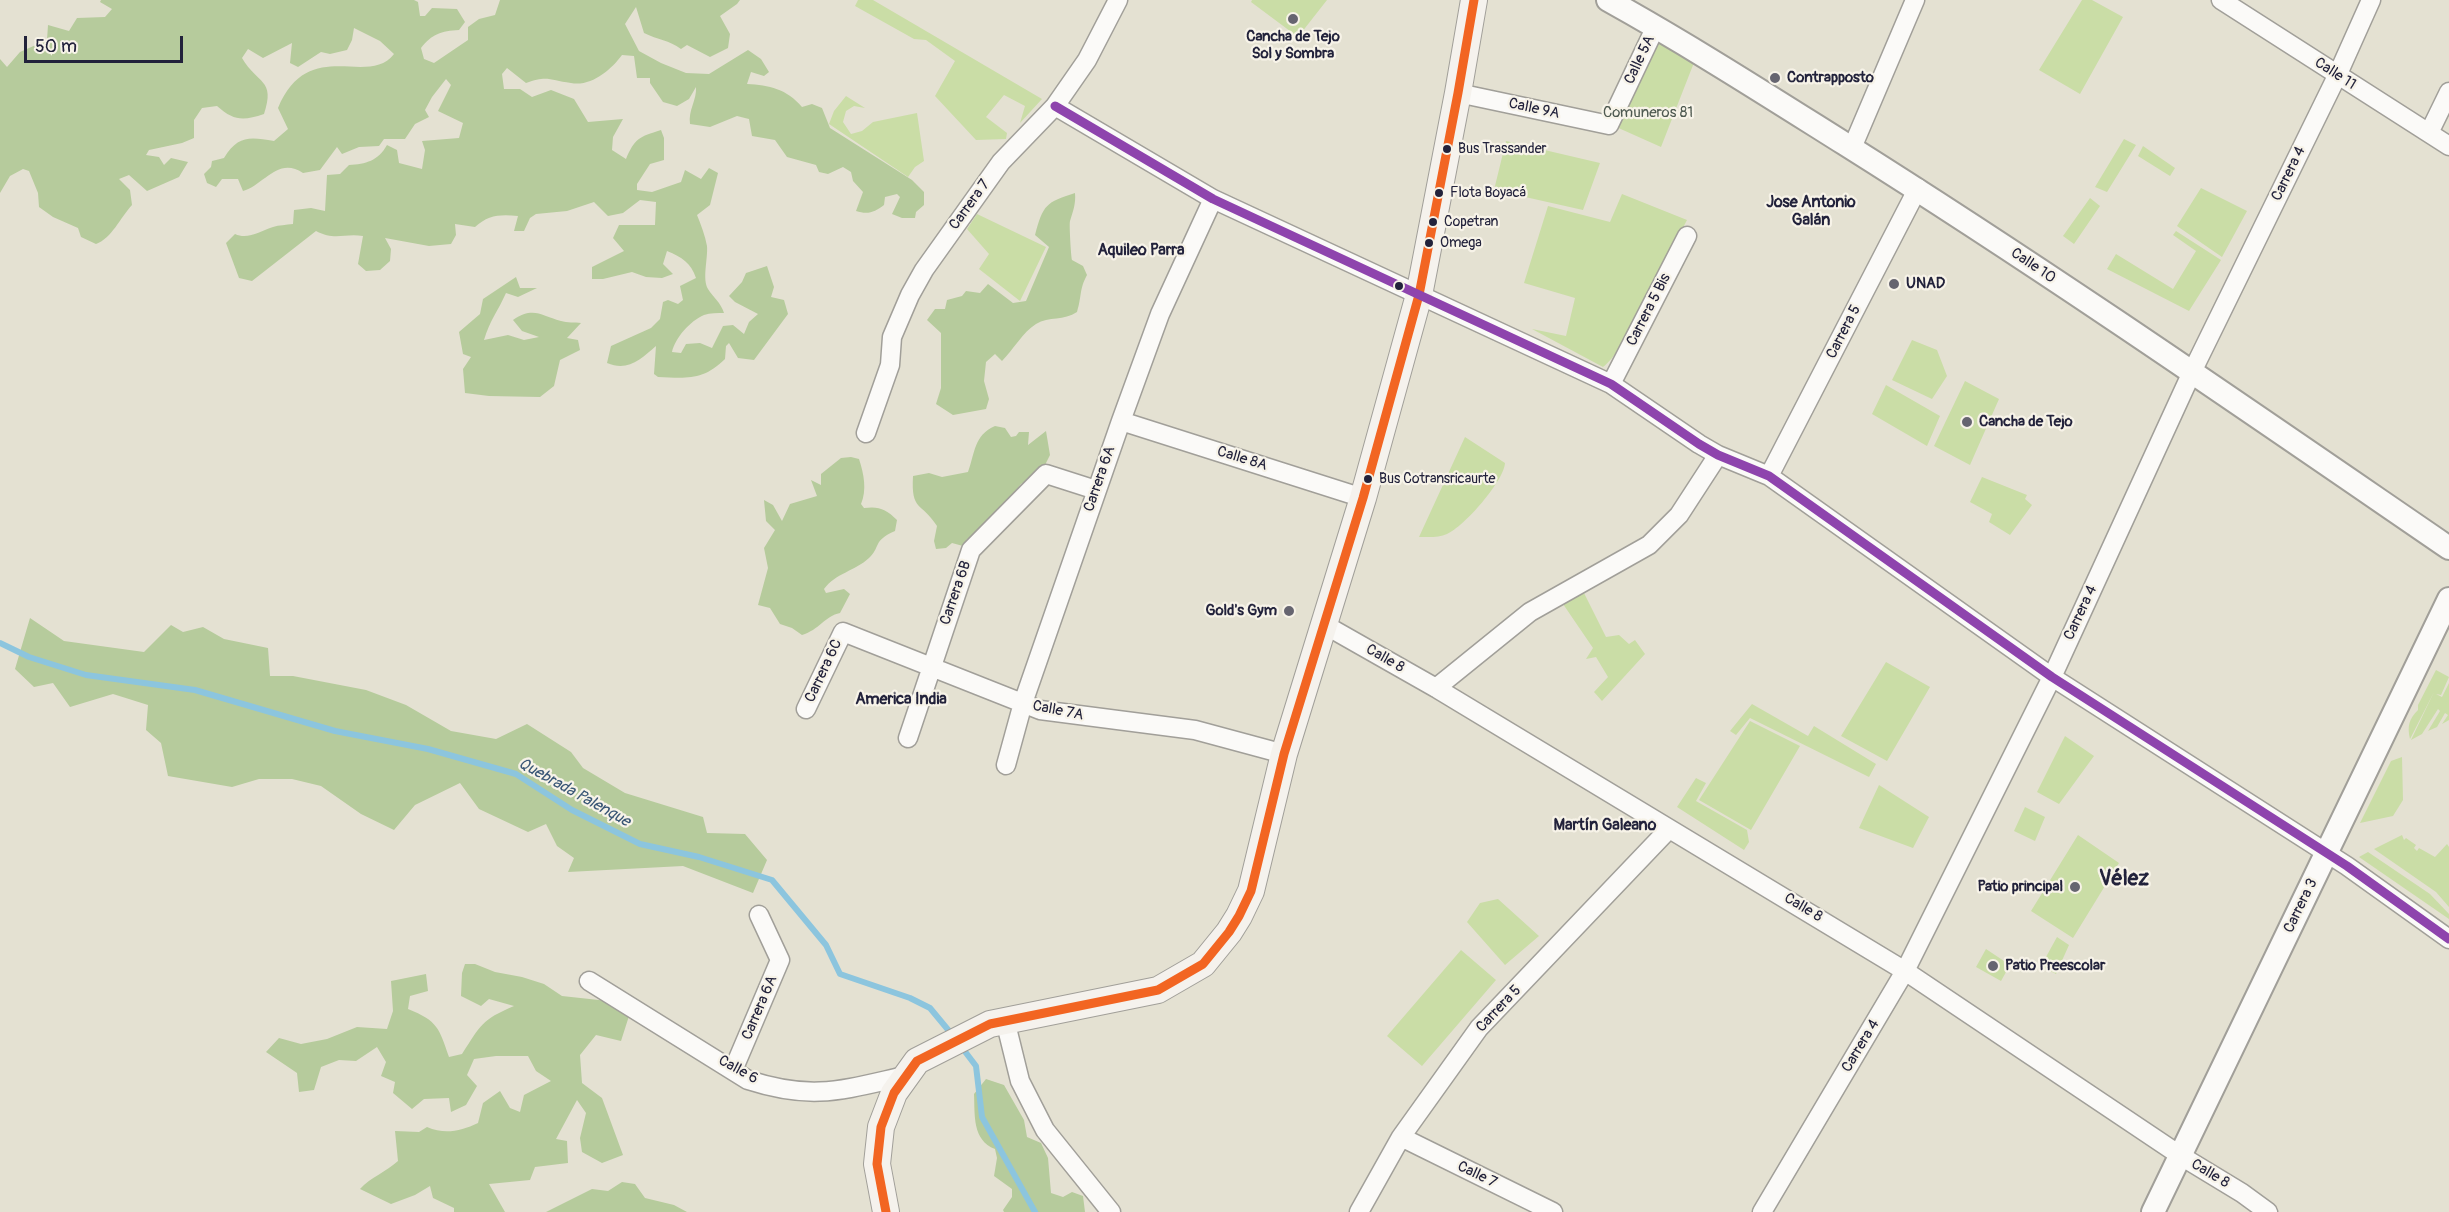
<!DOCTYPE html>
<meta charset="utf-8">
<style>
body{margin:0}
#map{position:relative;width:2449px;height:1212px;overflow:hidden;background:#e4e1d2;font-family:Pangolin,sans-serif}
canvas{display:block}
.scale{position:absolute;left:24px;top:36px;width:159px;height:27px;box-sizing:border-box;border:3px solid #22223b;border-top:0;padding-left:8px;font-size:18px;line-height:21px;white-space:nowrap;color:#22223b;-webkit-text-stroke:4px #f7f3e8;paint-order:stroke}
</style>
<div id="map">
<canvas width="2449" height="1212"></canvas>
<div class="scale">50 m</div>
</div>
<script>
const ctx = document.querySelector('canvas').getContext('2d');
ctx.lineJoin = 'round';
function paint(path, color) { ctx.fillStyle = color; ctx.fill(path, 'evenodd'); }
function stroke(path, color, width, dash) { ctx.strokeStyle = color; ctx.lineWidth = width; ctx.lineCap = dash ? 'butt' : 'round'; ctx.setLineDash(dash || []); ctx.stroke(path); }
function label(font, color, halo, rows, align = 'center') {
  ctx.font = font + ' Pangolin,sans-serif'; ctx.lineWidth = 4.5; ctx.setLineDash([]); ctx.textBaseline = 'middle'; ctx.strokeStyle = halo; ctx.fillStyle = color; for (const [text, x, y, turn = 0] of rows) {
    ctx.save(); ctx.translate(x, y); ctx.rotate((+turn || 0) * Math.PI / 180); ctx.textAlign = isNaN(turn) ? turn : align; if (halo) ctx.strokeText(text, 0, 0); ctx.fillText(text, 0, 0); ctx.restore();
  }
}
paint(new Path2D(`
 M858,0h15l169,99 -22,24 5,-17 -21,-11 -18,22 21,16 -1,6 -30,1 -41,-44 20,-35 -29,-21 -12,-1 -59,-33z
 M1252,0h75l-29,37 -47,-35z
 M2082,0h10l31,17 -43,77 -41,-24z
 M1655,36l40,24 -34,87 -47,-21z
 M846,96l19,12 -11,-2 -8,5 -3,11 8,12 11,-3 11,-9 44,-9 7,48 -9,6 -7,10 -79,-53 5,-13z
 M2124,139l12,6 -29,47 -12,-5z
 M1506,141l94,22 -17,47 -89,-20z
 M2143,146l32,22 -5,8 -32,-20z
 M2201,188l46,23 -25,46 -45,-31z
 M1622,194l65,26c-16,30 -62,133 -84,147l-71,-38 34,7 9,-38 -51,-15 24,-77 62,16z
 M2090,198l10,8 -26,38 -11,-8z
 M977,214l69,33 -26,54 -41,-32 10,-15 -22,-25z
 M2176,231l45,29 -32,51 -82,-42 9,-15 57,35 23,-38 -23,-16z
 M1912,340l25,10 10,26 -15,23 -40,-19z
 M1965,381l34,18 -29,66 -36,-19z
 M1886,385l54,31 -13,30 -55,-32z
 M1465,437l40,26c-1,18 -41,64 -58,71 -8,4 -19,3 -28,3z
 M1982,477l45,18 -2,4 7,6 -22,30 -21,-13 3,-8 -22,-12z
 M1584,593l22,44 13,-2 10,9 6,-4 10,14 -43,47 -8,-9 14,-15 -12,-20 -10,2 7,-11 -30,-44z
 M1886,662l44,25 -43,74 -46,-25z
 M2436,670l13,7 -8,18 -5,-1 6,3 7,-14v37l-7,4 6,-9 -3,-2 -8,14 -9,4 12,-20 -2,-2 -16,25 -11,6 23,-48 -24,47c-3,-13 -1,-20 8,-29v-5z
 M1752,704l56,32 6,-10 62,38 -7,13 -119,-59 -14,17 -6,-4z
 M1750,721l50,25 -49,84 -52,-30z
 M2065,736l29,20 -35,48 -22,-12z
 M2402,757l1,43 -10,16 -33,7 31,-62z
 M1696,778l10,5 -10,18 51,29 2,12 -5,8 -67,-43z
 M1879,785l50,32 -16,31 -54,-20z
 M2025,807l20,10 -10,24 -21,-10z
 M2078,835l41,28 -46,75 -42,-27z
 M2402,835l2,5 2,-2 10,7 -2,3 3,3 2,-3 16,9 12,-13 2,3v60l-13,-15 -62,-43z
 M2368,852l62,42 19,20v5l-90,-62z
 M1498,899l41,37 -34,29 -38,-43 13,-19z
 M2057,937l12,8 -13,29 -15,-8z
 M1986,949l24,16 -9,16 -25,-14z
 M1461,950l35,30 -74,86 -35,-30z`), '#cadda6');
paint(new Path2D(`
 M101,0h313l4,2 2,14h5l7,-8 25,1 8,13 -6,8c-18,1 -27,4 -38,18l3,11 10,4 34,-23v-13l11,-8 16,-4 5,-15h240l-3,4 -17,12 10,18 -2,14 -18,9 -23,-12 -6,4c-12,-9 -23,-9 -37,-16l-8,-26 -11,17 14,27 22,12 25,10 23,1 39,-24 13,9 8,13 -5,4 -13,-4 -4,12c22,1 40,5 55,23l10,-3 10,4 8,20 82,52 12,12v13l-8,7 -1,6h-13l-10,-4 8,-17 -3,-3 -12,3 -1,8c-9,7 -16,10 -28,6l7,-19 -10,-11 -2,-9 -8,-5 -15,7 -9,-2 -3,-7 -29,-8 -12,-17 -23,-4 -3,-17 -12,-3 -27,11 -20,-3c-2,-14 7,-24 6,-37l-7,12 -12,7 -14,-4 -13,-19v-5h-13l-3,-22 -12,-1c-11,15 -31,32 -51,28 -21,-3 -24,-8 -45,0l-19,-15 -5,6 2,15h16l12,8 19,-7 23,9 14,23 35,-3 -10,18 -1,13 14,9c9,-21 13,-22 35,-29l3,8v22l-14,4 -13,20v6l15,2 29,-10 4,-12 16,9 8,-11 9,5 -8,32 -13,10c4,10 8,20 10,31 1,13 -5,33 1,43 5,8 13,14 16,24 -6,0 -14,0 -20,2 -14,6 -29,23 -32,37l9,1 5,-9 14,-1 12,5 11,-22 10,-1 11,9 5,-12 9,-8 -23,-12 -6,-6 13,-14 4,-9 21,-7 7,21 -3,10 13,3 4,14 -34,46 -16,-2 -9,-15 -3,3 -1,13c-22,22 -39,19 -67,18l-4,-3 2,-28c-15,13 -28,26 -49,17l4,-17 40,-18 9,-9 3,-17 5,-2 10,4 5,-4 -3,-14 16,-8c-5,-15 -14,-21 -29,-27l-4,13 10,10 -11,4 -16,-1 -14,-5 -29,7h-11v-12l32,-16 -11,-13 6,-13h36l1,-23 -16,-2 -17,13 -15,3 -14,-14 -27,9 -31,3 -6,4 -6,13h-10l4,-15c-18,-2 -30,-1 -43,11l-20,-3 1,11 -5,9 -22,2 -44,-8 6,11 -1,12 -10,9 -14,1 -8,-7 5,-28c-19,-3 -28,5 -47,-5l-64,50 -13,-3 -13,-35 9,-9c13,6 25,-3 38,-7 6,-2 13,-2 20,-3l1,-14 17,-2 14,3 2,-36 13,-1 9,-9c17,-1 29,-4 38,-20l10,5 2,13 23,6 3,-19 -3,-9 37,-3 4,-15 -25,-12 13,-26 -5,-6 -14,18 -7,13 4,7 -14,7 -10,15h-21l-5,7 -20,1 -17,7 -5,-7 -17,23 -17,3c-25,-17 -39,12 -60,18l-5,-12h-16l-6,8 -9,-4 -3,-9 7,-7 1,-6 12,-3c14,-23 26,-21 50,-17l14,-12 -10,-21c31,-73 90,-20 116,-54l-14,-13 -26,-13 -2,12 -5,10 -17,4 -9,-2 -23,15 -8,-4 2,-20 -29,15 -15,-9 -6,9c15,26 34,21 22,56 -21,7 -30,7 -47,-8l-15,2 -8,12v18l-12,5 -33,7 -3,5 13,2 5,8 7,-7 17,4 -9,15 -32,14 -18,-16 -10,4 11,11 2,15c-12,13 -20,33 -36,39l-15,-7 -3,-9 -25,-11 -14,-10 -1,-14 -9,-22 -6,-2 -13,7 -10,17v-134l7,8 13,-15 27,-12 1,-15 21,6 8,-13 28,-1 7,-8 -12,-7z
 M1075,193c1,11 -2,18 -5,28 -1,3 1,35 2,39l11,6 4,9c-8,15 -5,21 -10,37 -13,9 -28,4 -41,12 -13,8 -23,26 -34,37l-7,-7 -9,8 -2,19 5,18 -3,10 -33,6 -17,-11 5,-16v-55l-14,-13 8,-11h10l2,-9 15,-4 4,-5 14,2 8,-9 25,19 13,-2 23,-54 -14,-12c8,-30 11,-33 40,-42z
 M516,277l4,11h17l-19,9 -12,-4c-8,18 -16,27 -22,47l24,-5 16,5 15,-3 -17,-6 -9,-11c21,-14 28,-4 48,1 6,2 14,1 20,2l-14,15 11,2 2,10 -20,10 -6,26 -14,11 -51,-1 -24,-3 -2,-24 8,-12 -8,-3 -4,-22 21,-18 3,-15z
 M995,426l10,2 6,9 5,-1 3,-4h10l-1,13 18,-14 4,24 -8,16 -21,13 -40,50 -14,5 -4,7 -11,-3 -6,5 -10,1 -2,-8 3,-15c-16,-25 -26,-14 -24,-50l16,-3 13,4 26,-5c7,-19 6,-37 27,-46z
 M851,457l8,2c5,15 8,31 2,45l3,4c15,-2 22,1 33,12l-2,11c-23,10 -14,16 -26,27 -14,13 -33,15 -45,31l2,4 18,-4 6,5 -10,19c-15,3 -21,17 -38,22l-10,-7 -12,-4 -10,-16 -12,-3 10,-37 -4,-20 11,-18 -9,-9 -2,-21 9,5 9,16 8,-17 27,-8 -6,-16 10,5v-11l20,-16z
 M30,618l34,23 80,11 27,-27 12,7 20,-5 21,12 44,9 2,28h23l73,14 40,15 45,26 45,8 31,-15 44,28 12,16 42,25 78,24 4,16 38,1 22,26 -14,33 -70,-27 -115,6 6,-14 -17,-12 -11,-22 -18,8 -49,-23 -19,-26 -45,22 -21,25 -33,-16 -40,-28 -29,-7h-33l-27,8 -64,-11 -7,-33 -15,-13 2,-25 -35,-11 -43,13 -17,-24 -19,4 -19,-18z
 M465,964h10l20,8 27,5 22,7 18,12 46,5 21,15 -8,25 -25,-6 -16,20 2,28 20,15 21,57 -21,8 -20,-11 -2,-14 6,-25 -9,-13 -21,39 11,2 1,22 -33,4 -5,13 -41,4 16,28h-51v-4l-21,-10 -3,-12 -15,9 -24,9 -31,-15c11,-12 26,-17 38,-28l-3,-30 24,1 8,-5c18,8 34,4 51,-4l5,-20 17,-12 10,17 10,4 4,-17 27,-14 -15,-10 -8,-15h-32l-22,3 -7,16 10,11 -11,19 -15,7 -2,-14 -25,1 -12,10 -19,-16 2,-11 -14,-6 5,-14 -9,-15 -21,14 -17,-1 -18,7 -7,23 -15,2 -2,-19 -31,-21 13,-14 22,6 26,-5 30,-12 30,2 6,-18 -2,-30 35,-7 2,17 -18,5 -2,13c30,12 31,19 41,48l13,-3c19,-29 19,-34 52,-48l-25,-7 -8,7 -20,-10 1,-23z
 M986,1079l18,6 20,35 3,17 14,6 7,15 3,35 12,4 9,-5 11,4 2,16h-81l-1,-2 9,-13v-8l-18,-13 3,-18 -2,-9c-23,-9 -20,-34 -21,-55z
 M622,1182l13,2 10,14 29,7 13,7h-141l46,-23 16,2z`), '#b6cb9c');
stroke(new Path2D(`
 M0,643l29,14 57,18 109,15 140,41 93,18 88,25 56,36 68,34 59,13 73,23 54,65 14,29 70,24 20,10 24,29
 M960,1045l16,21 6,51 53,95`), '#8cc5de', 6);
const minor = new Path2D(`
 M2221,0l228,146
 M1458,93l151,32 47,-99
 M1055,106l158,93 398,185 88,60 19,11 51,21 283,201 295,189 102,73
 M2429,133l20,-41
 M1852,148l63,-148
 M1611,384l76,-148
 M1121,421l242,77
 M866,433l24,-68 2,-28 18,-42 14,-25 77,-108 54,-56 32,-46 31,-60
 M1769,476l149,-288
 M1325,625l111,63 469,283 276,185 61,37 26,19
 M1436,688l94,-76 119,-67 30,-30 39,-60
 M806,709l37,-77 197,78 155,20 89,24
 M908,738l63,-188 75,-76 50,16
 M1006,765l17,-62 98,-282 39,-107 53,-115
 M589,981l159,99c65,21 94,10 157,-4
 M1005,1020l15,61 25,49 66,82
 M734,1068l46,-108 -21,-45
 M1401,1137l152,75
 M1359,1212l42,-75 78,-109 190,-199
 M1762,1212l143,-241 147,-294 140,-305 145,-296 34,-76`);
const tertiary = new Path2D(`
 M1608,0c81,45 159,95 237,144 205,129 404,267 604,404
 M2153,1212l296,-613`);
const secondary = new Path2D(`
 M886,1212l-9,-48 4,-37 13,-34 23,-32 73,-37 168,-34 45,-26 26,-32 10,-16 12,-25 33,-137 79,-256 56,-203 39,-202 16,-93`);
stroke(minor, '#a19f99', 21);
stroke(tertiary, '#a19f99', 26);
stroke(secondary, '#a19f99', 28);
stroke(minor, '#fbfaf8', 18);
stroke(tertiary, '#fbfaf8', 22);
stroke(secondary, '#f5f2ed', 26);
stroke(new Path2D(`
 M886,1212l-9,-48 4,-37 13,-34 23,-32 73,-37 168,-34 45,-26 26,-32 10,-16 12,-25 33,-137 79,-256 56,-203 39,-202 16,-93`), '#f26522', 9);
stroke(new Path2D(`
 M1055,106l158,93 398,185 88,60 19,11 51,21 283,201 295,189 102,73`), '#8e44ad', 9);
for (const [x, y, r, color] of [
 [1293,19,6,"#666570"],
 [1775,78,6,"#666570"],
 [1447,149,5,"#22223b"],
 [1439,193,5,"#22223b"],
 [1433,222,5,"#22223b"],
 [1429,243,5,"#22223b"],
 [1894,284,6,"#666570"],
 [1399,286,5,"#22223b"],
 [1967,422,6,"#666570"],
 [1368,479,5,"#22223b"],
 [1289,611,6,"#666570"],
 [2075,887,6,"#666570"],
 [1993,966,6,"#666570"]
]) { const dot = new Path2D(); dot.arc(x, y, r, 0, 2 * Math.PI); ctx.fillStyle = color; ctx.fill(dot); stroke(dot, '#f7f3e8', 2); }
label('14px', '#22223b', '#f7f3e8', [
 ["Bus Trassander",1458,149],
 ["Flota Boyacá",1450,193],
 ["Copetran",1444,222],
 ["Omega",1440,243],
 ["Bus Cotransricaurte",1379,479]
], 'left');
label('bold 15px', '#22223b', '#f7f3e8', [
 ["Cancha de Tejo",1293,37,"center"],
 ["Sol y Sombra",1293,54,"center"],
 ["Contrapposto",1787,78],
 ["UNAD",1906,284],
 ["Cancha de Tejo",1979,422],
 ["Gold's Gym",1277,611,"right"],
 ["Patio principal",2063,887,"right"],
 ["Patio Preescolar",2005,966]
], 'left');
label('15px', '#22223b', '#f7f3e8', [
 ["Calle 5A",1640,60,-65],
 ["Calle 11",2335,74,33],
 ["Calle 9A",1534,109,12],
 ["Carrera 4",2289,174,-64],
 ["Carrera 7",970,205,-54],
 ["Calle 10",2033,266,34],
 ["Carrera 5 Bis",1649,310,-63],
 ["Carrera 5",1844,332,-63],
 ["Calle 8A",1242,459,17],
 ["Carrera 6A",1100,479,-71],
 ["Carrera 6B",956,593,-71],
 ["Carrera 4",2081,613,-65],
 ["Calle 8",1385,659,30],
 ["Carrera 6C",824,671,-65],
 ["Calle 7A",1058,711,11],
 ["Carrera 3",2301,906,-64],
 ["Calle 8",1803,908,31],
 ["Carrera 6A",760,1008,-67],
 ["Carrera 5",1499,1009,-47],
 ["Carrera 4",1861,1046,-59],
 ["Calle 6",738,1070,29],
 ["Calle 8",2210,1174,31],
 ["Calle 7",1477,1175,26]
]);
label('15px', '#4e5950', '#f7f3e8', [
 ["Comuneros 81",1648,113]
]);
label('bold 16px', '#22223b', '#f7f3e8', [
 ["Jose Antonio",1811,203],
 ["Galán",1811,221],
 ["Aquileo Parra",1141,251],
 ["America India",901,700],
 ["Martín Galeano",1605,826]
]);
label('italic 16px', '#3a5776', '#f7f3e8', [
 ["Quebrada Palenque",574,793,29]
]);
label('bold 21px', '#22223b', '#f7f3e8', [
 ["Vélez",2124,880]
]);
</script>
